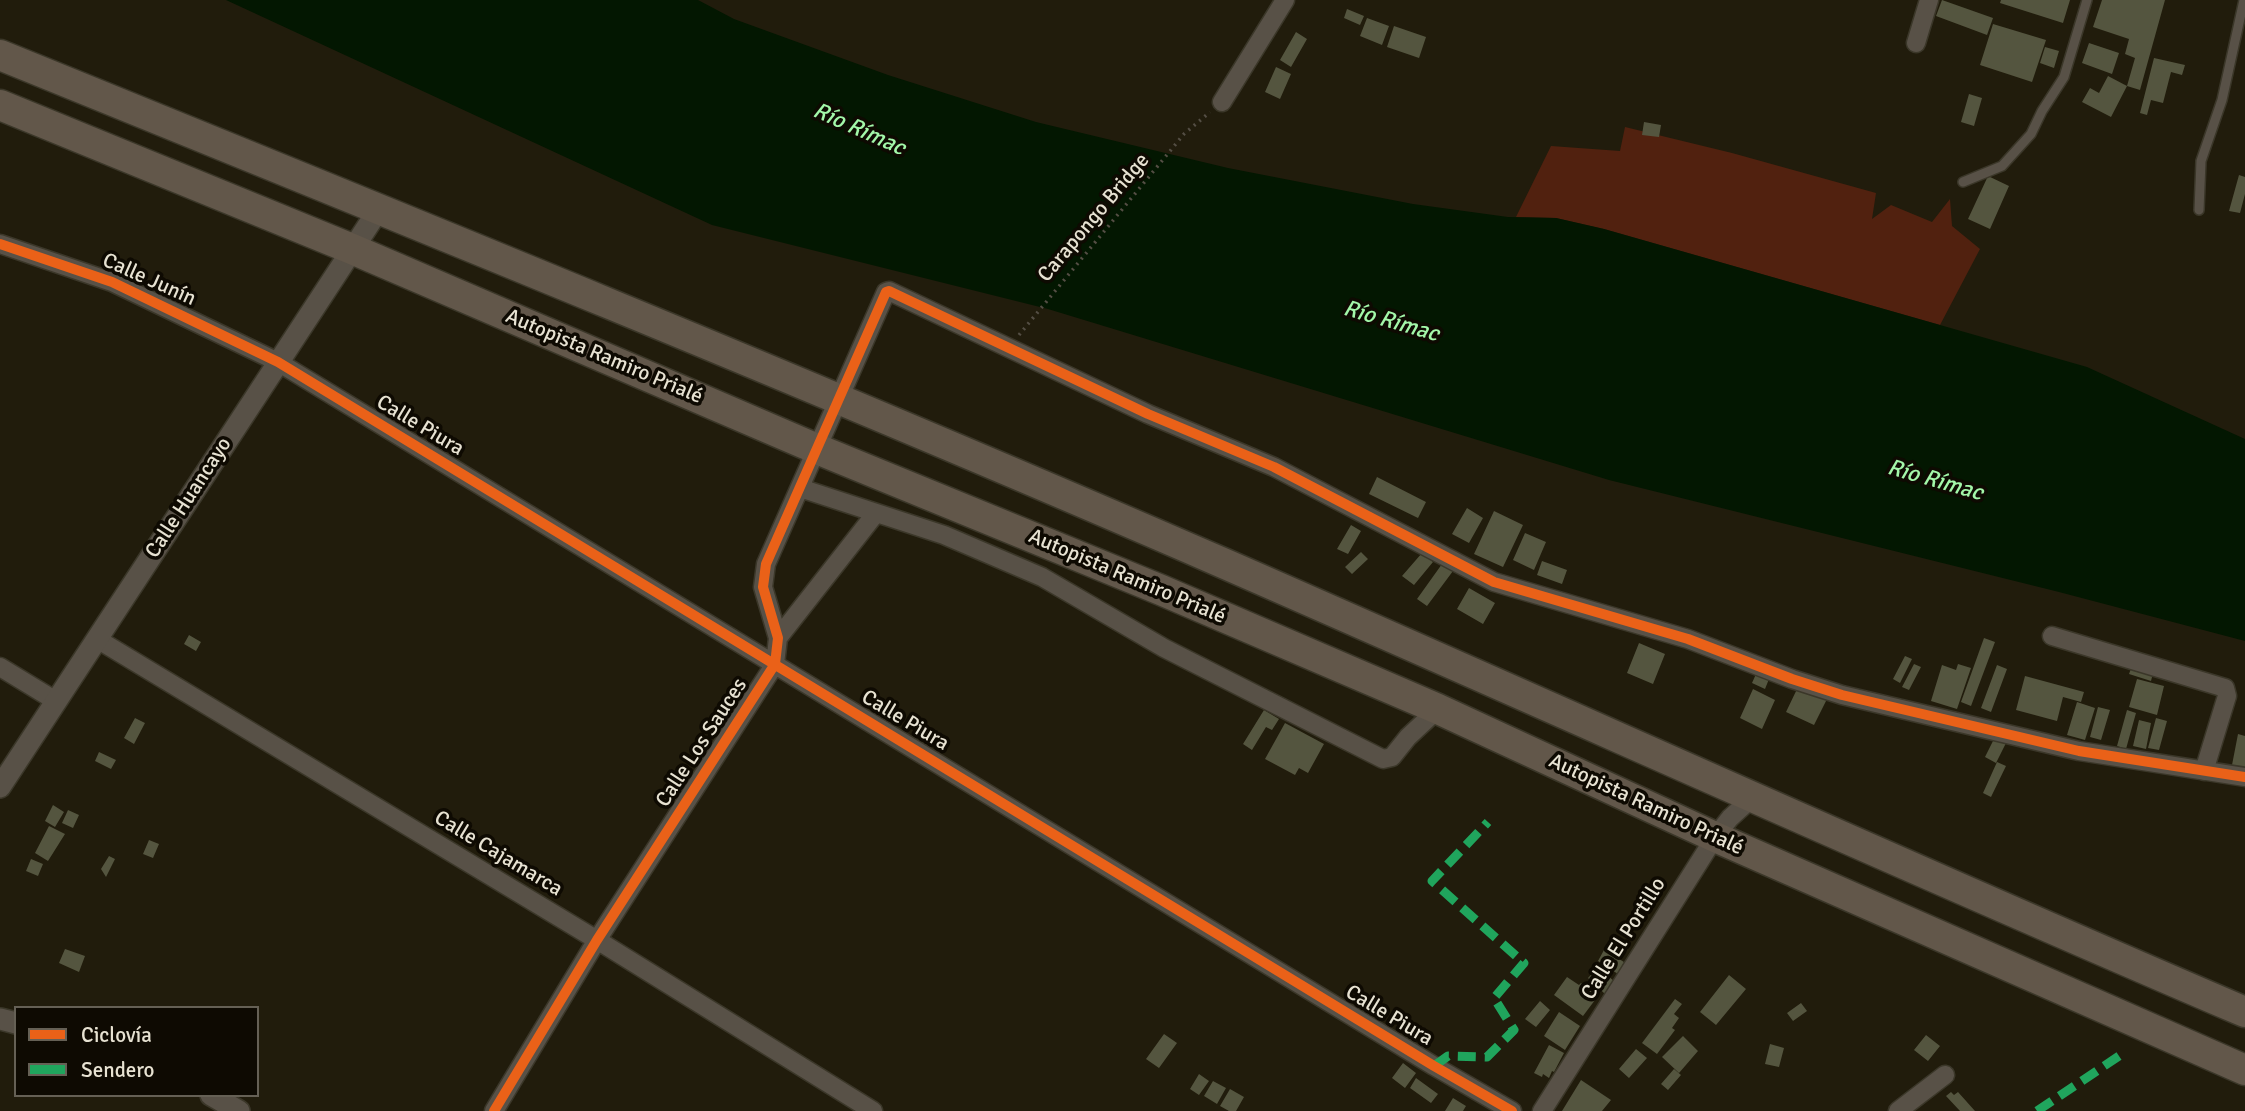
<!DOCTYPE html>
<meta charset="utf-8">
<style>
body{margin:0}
#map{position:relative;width:2245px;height:1111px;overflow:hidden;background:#211c0c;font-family:Signika,sans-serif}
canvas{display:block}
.legend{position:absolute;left:14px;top:1006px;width:245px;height:91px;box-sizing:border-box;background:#0e0a02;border:2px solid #656055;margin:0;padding:9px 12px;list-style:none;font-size:21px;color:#e7e2d2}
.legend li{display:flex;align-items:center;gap:14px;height:35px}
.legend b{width:35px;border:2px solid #656055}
</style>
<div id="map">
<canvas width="2245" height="1111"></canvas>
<ul class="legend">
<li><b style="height:9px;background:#ea6118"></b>Ciclovía</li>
<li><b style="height:9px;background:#20a55d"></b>Sendero</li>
</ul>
</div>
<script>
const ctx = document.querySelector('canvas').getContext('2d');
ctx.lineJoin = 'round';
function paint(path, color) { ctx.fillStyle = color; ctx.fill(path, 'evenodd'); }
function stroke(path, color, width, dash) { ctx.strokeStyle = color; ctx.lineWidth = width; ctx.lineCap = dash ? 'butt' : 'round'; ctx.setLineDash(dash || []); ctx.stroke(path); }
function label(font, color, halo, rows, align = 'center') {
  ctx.font = font + ' Signika,sans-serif'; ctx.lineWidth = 7; ctx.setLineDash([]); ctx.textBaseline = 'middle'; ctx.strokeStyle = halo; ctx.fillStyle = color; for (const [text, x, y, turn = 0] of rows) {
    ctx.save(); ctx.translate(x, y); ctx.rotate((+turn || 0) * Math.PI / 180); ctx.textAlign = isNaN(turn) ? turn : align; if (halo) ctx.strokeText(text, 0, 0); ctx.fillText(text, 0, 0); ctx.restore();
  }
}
paint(new Path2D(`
 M1625,127l107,26 144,40 -4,26 19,-14 41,17 18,-23 2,27 28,23 -40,76 -336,-96 -48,-11 -40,-1 35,-71 69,5z`), '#51210f');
paint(new Path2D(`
 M226,0h472l36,19 154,56 148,47 192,46 185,36 95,13 48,1 48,11 483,138 158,72v202l-186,-49 -450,-112 -561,-171 -336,-84z`), '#031701');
paint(new Path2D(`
 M1942,0l51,18 -6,17 -51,-19z
 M2001,0h69l-7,23 -63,-20z
 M2102,0h63l-25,90 -13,-4 8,-28 -10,-4 4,-15 -36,-12z
 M1347,9l17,7 -4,9 -16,-7z
 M1367,18l22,8 -7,19 -22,-9z
 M1993,24l53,16 -14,42 -52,-17z
 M1394,26l32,11 -7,21 -32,-11z
 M1296,32l11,7 -16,28 -11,-7z
 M2089,43l30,10 -7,21 -30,-11z
 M2045,47l14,4 -5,17 -14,-5z
 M2154,58l31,7 -3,10 -11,-3 -8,31 -12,-3 -4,15 -7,-2z
 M1276,67l15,7 -11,25 -15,-7z
 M2108,76l19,10 -16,31 -29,-15 8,-14 9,5z
 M1969,94l13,4 -8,28 -13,-4z
 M1644,122l17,3 -2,12 -17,-2z
 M2239,175l6,2v17l-5,19 -11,-2z
 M1988,176l21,10 -19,43 -22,-10z
 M1377,477l49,25 -8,16 -49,-24z
 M1467,508l16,10 -14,25 -17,-9z
 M1494,511l29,14 -20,42 -29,-13z
 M1351,525l10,6 -13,23 -11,-5z
 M1525,533l21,9 -12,28 -21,-10z
 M1361,552l7,7 -16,15 -7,-7z
 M1422,553l11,9 -19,23 -12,-9z
 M1542,561l25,9 -5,14 -25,-9z
 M1442,564l11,7 -26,35 -10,-7z
 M1469,588l26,15 -12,21 -26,-15z
 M189,635l12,7 -5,9 -12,-7z
 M1984,638l11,4 -24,64 -10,-4z
 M1639,643l26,11 -12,30 -26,-11z
 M1905,656l7,3 -12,24 -7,-4z
 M2133,663l21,6 -3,12 -22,-7z
 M1914,664l7,3 -12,23 -7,-3z
 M1958,664l13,4 -14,41 -26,-8 11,-36 14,5z
 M1997,665l10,4 -16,43 -10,-4z
 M1756,674l13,5 -4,10 -13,-6z
 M2025,676l59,16 -3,10 -18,-5 -6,24 -41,-11z
 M2137,679l27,7 -7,29 -28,-8z
 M1798,687l30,10 -14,28 -28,-13z
 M1753,689l22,11 -13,29 -22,-11z
 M2077,702l18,6 -10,32 -18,-5z
 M2098,707l12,3 -9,30 -11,-3z
 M1264,710l15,9 -7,11 -6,-3 -14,23 -9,-6z
 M2127,710l9,3 -10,36 -9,-3z
 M135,718l10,5 -11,21 -10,-6z
 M2156,718l11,3 -8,29 -11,-2z
 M2139,720l12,3 -5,26 -13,-3z
 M1285,723l39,21 -16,29 -9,-5 -4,7 -30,-16z
 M2238,734l7,2v32l-13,-3z
 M1996,735l11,6 -11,22 -11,-6z
 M99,752l17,8 -5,9 -16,-8z
 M1997,762l9,4 -15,31 -8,-4z
 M53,805l11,7 -9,15 -10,-6z
 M68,810l11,5 -6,13 -11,-5z
 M49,826l16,8 -17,27 -13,-8z
 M149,840l10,4 -6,14 -10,-4z
 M109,856l6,3 -9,18 -5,-8z
 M31,859l12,5 -5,12 -12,-5z
 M65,949l20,7 -6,16 -20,-9z
 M1604,950l20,12 -6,12 -20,-13z
 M1598,967l17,15 -10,12 -17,-16z
 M1729,975l17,14 -30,36 -16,-13z
 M1567,977l12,8 2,-2 17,13 -15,20 -29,-21z
 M1675,999l7,5 -8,10 5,4 -7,10 3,2 -18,24 -15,-11z
 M1540,1001l10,9 -14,17 -11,-8z
 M1801,1003l6,8 -14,10 -6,-8z
 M1559,1012l21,14 -15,24 -21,-14z
 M1164,1034l13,9 -18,25 -13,-9z
 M1926,1035l14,11 -12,15 -14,-11z
 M1683,1036l15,15 -19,22 -17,-16z
 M1770,1044l14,4 -5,19 -14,-3z
 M1549,1045l15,8 -10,19 -2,-1 -3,7 -6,-4 -1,3 -8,-4z
 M1636,1049l11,9 -18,20 -10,-9z
 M1403,1063l13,10 -11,15 -13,-10z
 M1674,1069l7,6 -13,15 -7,-6z
 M1199,1074l10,7 -10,14 -9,-6z
 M1416,1078l22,16 -7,9 -21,-15z
 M1581,1080l30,20 -9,11h-40z
 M1213,1081l13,7 -9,16 -13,-8z
 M1230,1089l14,8 -8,14h-7l-9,-5z
 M1951,1092l3,3 4,-3 17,19h-15l-14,-15z
 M1453,1098l13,8 -3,5h-18z`), '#54553f');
const service = new Path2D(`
 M1963,182l39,-16 29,-32 11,-23 22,-34 23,-77
 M2199,210l2,-49 21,-61 22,-100`);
const minor = new Path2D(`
 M1916,43l13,-43
 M1222,102l63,-102
 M0,244l112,38 166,80 1156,704 78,45
 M800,488l144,47 98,42 122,71 219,111 9,-2 16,-20 30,-28
 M2052,636l173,52 2,8 -23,75
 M778,638l98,-125
 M97,639l500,301 276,171
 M0,667l56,34
 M494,1111l103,-171 178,-276 3,-26 -15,-51 3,-23 120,-272 3,-1 259,123 126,53 220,115 194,57 104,40 50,16 237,56 166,26
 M1542,1111l173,-274 15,-19 22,-20
 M1898,1111l47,-36`);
const tertiary = new Path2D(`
 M0,787l379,-578
 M0,1019l16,4
 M211,1095l28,16`);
const trunk = new Path2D(`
 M0,55c409,166 818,332 1223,508 341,149 680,303 1022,449
 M0,105l352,144 465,200 344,141 277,119 277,128 530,233`);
stroke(service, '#3b3729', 12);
stroke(minor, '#3b3729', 21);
stroke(tertiary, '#3b3729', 24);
stroke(trunk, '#3b3729', 33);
stroke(new Path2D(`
 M1019,335l165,-201 26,-22`), '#544e44', 3.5, [2, 5]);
stroke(service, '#585147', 9);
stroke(minor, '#585147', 18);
stroke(tertiary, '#585147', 21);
stroke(trunk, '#62574a', 30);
stroke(new Path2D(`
 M1434,1066l14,-10 39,1 27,-27 -20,-32 30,-35 -92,-82 56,-59
 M2037,1111l82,-55`), '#20a55d', 9, [18, 9]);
stroke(new Path2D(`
 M0,244l112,38 166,80 1156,704 78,45
 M494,1111l103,-171 178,-276 3,-26 -15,-51 3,-23 120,-272 3,-1 259,123 126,53 220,115 194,57 104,40 50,16 237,56 166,26`), '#ea6118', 10);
label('21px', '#e7e2d2', '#0e0a02', [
 ["Carapongo Bridge",1094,218,-50],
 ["Calle Junín",149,280,24],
 ["Autopista Ramiro Prialé",604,357,23],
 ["Calle Piura",420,426,31],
 ["Calle Huancayo",189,498,-57],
 ["Autopista Ramiro Prialé",1127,577,23],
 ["Calle Piura",905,721,31],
 ["Calle Los Sauces",702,743,-57],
 ["Autopista Ramiro Prialé",1646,805,25],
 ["Calle Cajamarca",498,854,31],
 ["Calle El Portillo",1624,939,-58],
 ["Calle Piura",1389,1016,31]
]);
label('italic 23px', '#a3f7a9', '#0e0a02', [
 ["Río Rímac",859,130,24],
 ["Río Rímac",1391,322,16],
 ["Río Rímac",1935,481,16]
]);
</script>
